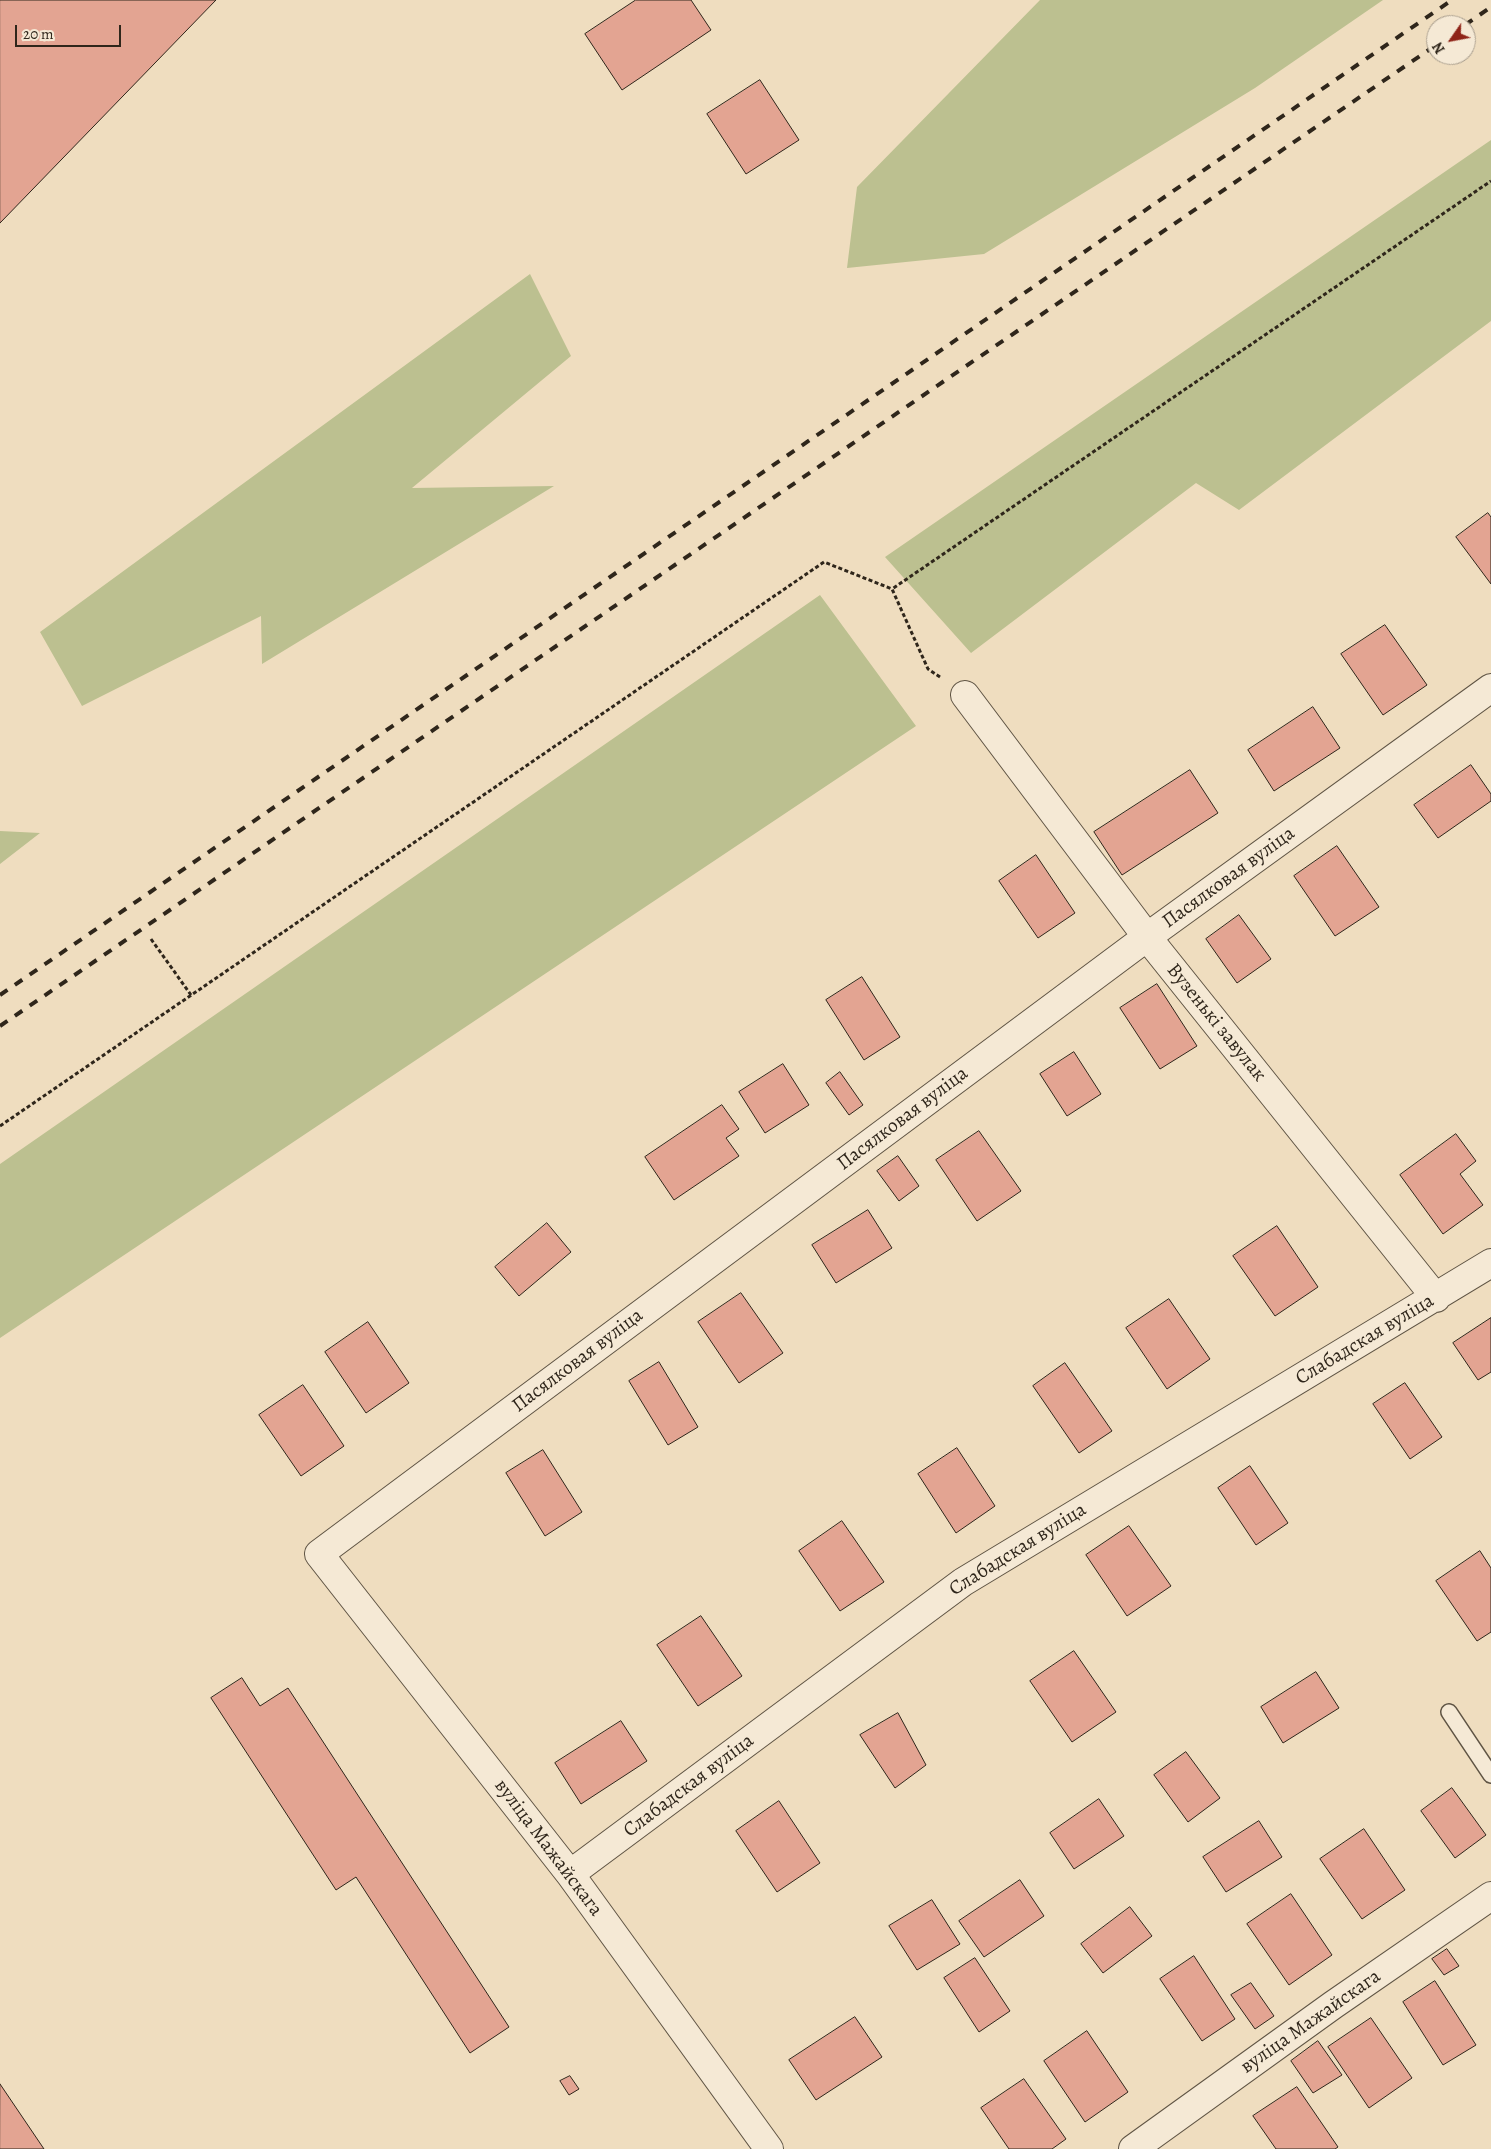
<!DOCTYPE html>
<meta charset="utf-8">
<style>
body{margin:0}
#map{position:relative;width:1491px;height:2149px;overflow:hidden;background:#efddbf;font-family:Alegreya,serif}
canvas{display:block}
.north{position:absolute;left:1426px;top:15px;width:50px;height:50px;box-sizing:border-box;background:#f5e9d5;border:1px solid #a69b8b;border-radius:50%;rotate:237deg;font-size:14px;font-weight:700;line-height:20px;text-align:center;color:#2f261b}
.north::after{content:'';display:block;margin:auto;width:18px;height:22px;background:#8f2418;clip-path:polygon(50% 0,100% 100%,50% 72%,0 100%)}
.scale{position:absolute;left:15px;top:25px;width:106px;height:22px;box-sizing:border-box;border:2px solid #2f261b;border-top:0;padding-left:6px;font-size:15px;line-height:18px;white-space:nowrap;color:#2f261b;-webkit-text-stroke:4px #f5e9d5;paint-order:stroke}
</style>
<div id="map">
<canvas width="1491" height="2149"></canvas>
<div class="north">N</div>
<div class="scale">20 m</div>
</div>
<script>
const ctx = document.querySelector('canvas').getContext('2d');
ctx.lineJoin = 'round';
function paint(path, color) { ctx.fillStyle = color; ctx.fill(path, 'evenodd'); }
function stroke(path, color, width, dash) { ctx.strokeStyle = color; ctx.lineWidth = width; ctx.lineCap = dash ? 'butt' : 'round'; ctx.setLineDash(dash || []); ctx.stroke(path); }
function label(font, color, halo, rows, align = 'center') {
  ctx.font = font + ' Alegreya,serif'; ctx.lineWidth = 4; ctx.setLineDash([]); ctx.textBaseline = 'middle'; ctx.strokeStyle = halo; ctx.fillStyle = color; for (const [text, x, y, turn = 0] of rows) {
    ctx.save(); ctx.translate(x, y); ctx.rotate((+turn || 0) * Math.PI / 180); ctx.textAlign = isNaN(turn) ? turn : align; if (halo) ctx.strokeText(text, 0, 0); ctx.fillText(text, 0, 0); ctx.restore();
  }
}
paint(new Path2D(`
 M1040,0h343l-128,88 -271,166 -137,14 10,-81z
 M1491,140v181l-252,189 -43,-27 -225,170 -86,-96z
 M530,274l41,82 -159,132 142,-2 -292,178 -1,-48 -179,90 -42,-74z
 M820,595l96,131 -916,612v-174z
 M0,831l40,2 -40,31z`), '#bcc090');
const building = new Path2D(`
 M0,0h216l-216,223z
 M636,0h55l20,30 -89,60 -37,-56z
 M760,80l39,60 -53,34 -39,-60z
 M1488,513l3,4v67l-35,-47z
 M1385,625l42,60 -44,30 -42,-61z
 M1313,707l27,41 -66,43 -26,-41z
 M1471,765l20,29v7l-53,37 -24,-33z
 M1190,770l28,43 -96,62 -28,-43z
 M1337,846l42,61 -44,29 -41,-60z
 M1036,855l39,58 -37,25 -39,-57z
 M1239,915l32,44 -34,24 -31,-44z
 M862,977l38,60 -36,23 -38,-60z
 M1157,984l40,62 -37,23 -40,-61z
 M1074,1052l27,42 -34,22 -27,-42z
 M783,1064l26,41 -44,28 -26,-41z
 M840,1072l23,33 -14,10 -23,-32z
 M722,1105l17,24 -13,9 13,18 -65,44 -29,-43z
 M979,1131l42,60 -44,30 -41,-61z
 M1456,1134l20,27 -16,13 23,31 -40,29 -43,-59z
 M898,1156l21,30 -20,15 -22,-30z
 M868,1210l24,38 -56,35 -24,-38z
 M547,1223l24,29 -52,44 -24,-29z
 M1277,1226l41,61 -43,29 -42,-60z
 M741,1293l42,60 -44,30 -41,-61z
 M1169,1299l41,60 -43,30 -41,-61z
 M1491,1318v54l-13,8 -25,-37z
 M368,1322l41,61 -43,30 -41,-61z
 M659,1362l39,65 -30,18 -39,-64z
 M1065,1363l47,68 -33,22 -46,-67z
 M1405,1383l37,54 -32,22 -37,-55z
 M303,1385l41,61 -43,30 -42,-61z
 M957,1448l38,58 -39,27 -38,-59z
 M543,1450l39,62 -37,24 -39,-63z
 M1250,1466l38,57 -32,22 -38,-57z
 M842,1521l42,61 -44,29 -41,-60z
 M1129,1526l42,60 -44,30 -41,-61z
 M1480,1551l11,17v64l-14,9 -41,-60z
 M701,1616l41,60 -44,30 -41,-61z
 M1074,1651l42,61 -44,30 -42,-61z
 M1316,1672l23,36 -56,35 -22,-36z
 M242,1678l18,28 28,-18 221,339 -39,26 -114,-176 -20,13 -125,-192z
 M898,1713l28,52 -31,23 -35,-53z
 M621,1721l26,40 -66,43 -26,-41z
 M1186,1752l34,46 -32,24 -34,-47z
 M1452,1788l34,47 -31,23 -34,-47z
 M1099,1799l25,37 -50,33 -24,-36z
 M779,1801l41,62 -43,29 -41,-61z
 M1259,1821l23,36 -56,35 -23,-35z
 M1364,1829l41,61 -43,29 -42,-60z
 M1020,1880l24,36 -60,41 -25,-36z
 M1291,1894l41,61 -43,30 -42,-61z
 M932,1900l28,44 -43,26 -28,-44z
 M1130,1907l22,29 -49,37 -22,-29z
 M1447,1949l12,17 -15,9 -12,-16z
 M1194,1956l41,63 -33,22 -42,-62z
 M975,1958l35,53 -31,21 -35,-54z
 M1435,1981l41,64 -33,20 -40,-63z
 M1251,1983l23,33 -19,13 -24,-34z
 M855,2017l27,40 -66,43 -27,-40z
 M1371,2018l41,60 -43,30 -41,-61z
 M1087,2031l41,61 -43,30 -41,-61z
 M1318,2041l24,34 -29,18 -22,-32z
 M570,2076l9,13 -10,6 -9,-14z
 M1024,2079l42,60 -14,10h-43l-28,-41z
 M0,2084l44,65h-44z
 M1297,2087l41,60 -3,2h-59l-23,-33z`);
paint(building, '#e3a492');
stroke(building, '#2f261b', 1);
const lane = new Path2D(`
 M1449,1712l42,63`);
const street = new Path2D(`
 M965,695l182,242 289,361
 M570,1874l393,-292 528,-319
 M769,2149l-199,-275 -251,-320 828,-617 344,-249
 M1133,2149l200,-144 158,-109`);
stroke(lane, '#5f5444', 18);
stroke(street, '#5f5444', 30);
stroke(new Path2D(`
 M940,677l-12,-8 -36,-80 599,-408
 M151,939l40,56
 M0,1126l824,-564 68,27`), '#2f261b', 3, [4, 2.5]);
stroke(lane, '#f5e9d5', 15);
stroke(street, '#f5e9d5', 28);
stroke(new Path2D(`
 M1465,25l26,-18
 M0,995l1452,-995
 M0,1026l1436,-981`), '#2f261b', 4, [9, 9]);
label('20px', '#2f261b', '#f5e9d5', [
 ["Пасялковая вуліца",1229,878,-36],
 ["Вузенькі завулак",1216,1023,51],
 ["Пасялковая вуліца",903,1119,-37],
 ["Слабадская вуліца",1365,1340,-31],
 ["Пасялковая вуліца",578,1361,-37],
 ["Слабадская вуліца",1018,1550,-32],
 ["Слабадская вуліца",689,1786,-37],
 ["вуліца Мажайскага",548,1848,53],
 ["вуліца Мажайскага",1311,2022,-35]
]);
</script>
